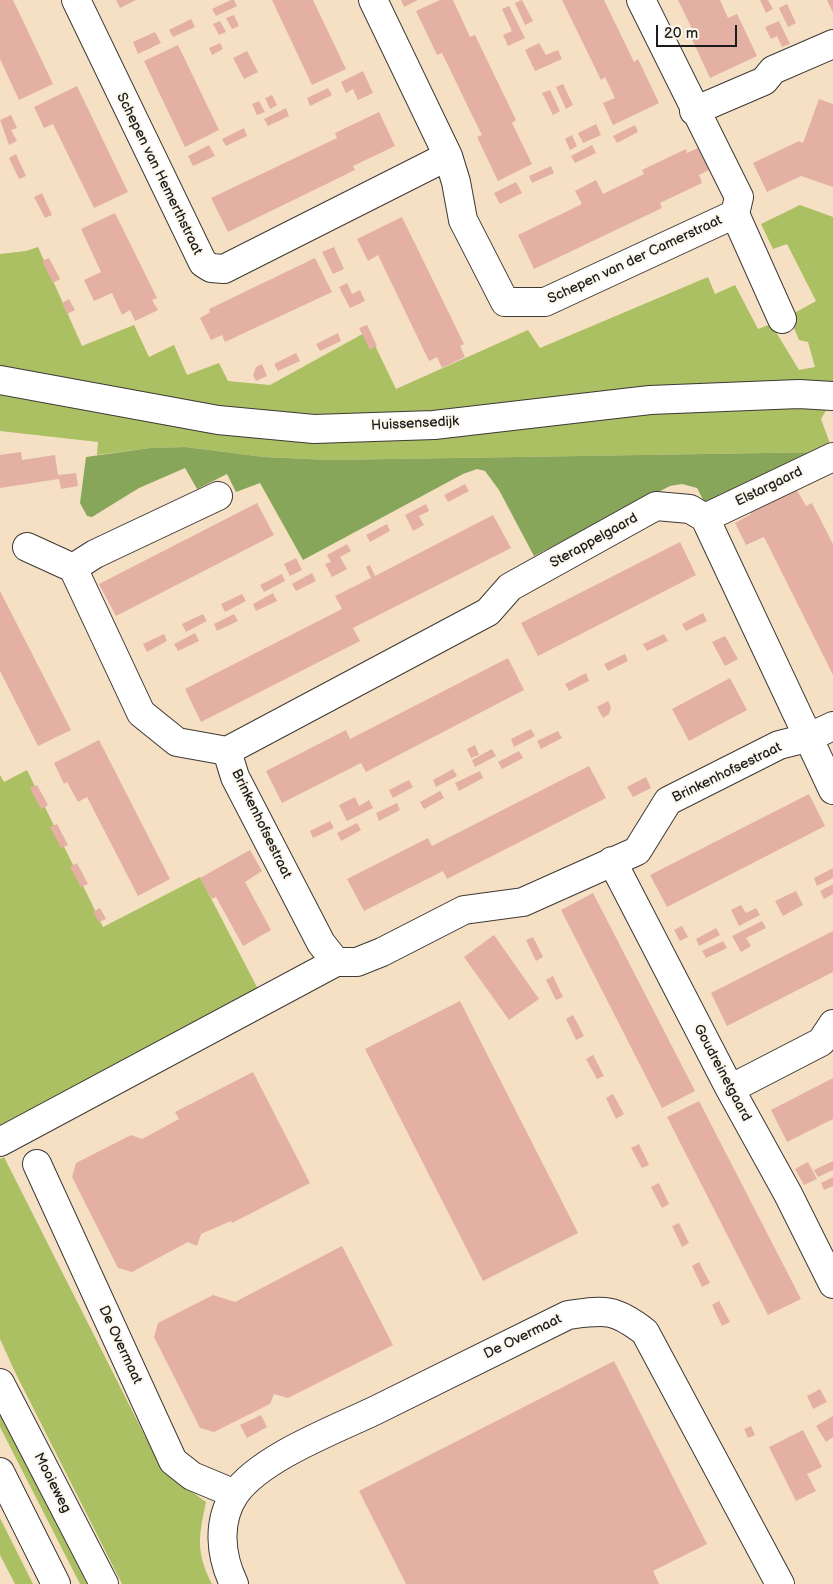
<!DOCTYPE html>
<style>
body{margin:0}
#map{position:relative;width:833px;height:1584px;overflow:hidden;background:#f5e0c4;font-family:"Balsamiq Sans",sans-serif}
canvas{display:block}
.scale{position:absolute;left:656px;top:25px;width:81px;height:22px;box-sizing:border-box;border:2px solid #1c1c1c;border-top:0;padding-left:6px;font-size:15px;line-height:18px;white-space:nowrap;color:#1c1c1c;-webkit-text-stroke:4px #fbf7ec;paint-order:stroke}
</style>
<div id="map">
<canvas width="833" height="1584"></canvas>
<div class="scale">20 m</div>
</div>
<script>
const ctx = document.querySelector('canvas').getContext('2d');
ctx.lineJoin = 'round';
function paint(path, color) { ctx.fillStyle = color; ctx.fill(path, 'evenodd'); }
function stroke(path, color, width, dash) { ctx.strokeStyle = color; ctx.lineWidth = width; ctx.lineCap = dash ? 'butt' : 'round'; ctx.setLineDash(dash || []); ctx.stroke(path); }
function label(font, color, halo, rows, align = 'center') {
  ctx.font = font + ' "Balsamiq Sans",sans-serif'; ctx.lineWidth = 4; ctx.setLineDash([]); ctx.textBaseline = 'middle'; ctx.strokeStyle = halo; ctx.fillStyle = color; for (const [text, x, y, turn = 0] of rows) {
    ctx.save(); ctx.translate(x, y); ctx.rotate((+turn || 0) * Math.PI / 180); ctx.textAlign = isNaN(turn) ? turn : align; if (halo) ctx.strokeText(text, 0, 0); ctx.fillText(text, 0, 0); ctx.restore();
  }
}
paint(new Path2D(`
 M800,205l33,12v169l-491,32 -135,-10 -207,-37v-117l26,-3 12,-4 44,99 52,-21 15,32 25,-12 13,30 32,-12 9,18 42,4 98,-54 28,58 132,-59 12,18 168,-71 7,17 20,-9 23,44 13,-5 28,46 16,-3 -7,-25 -9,-2 -10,-24 27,-15 -29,-57 -14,5 -12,-25z
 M0,391l194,35 508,-20 126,1 -7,12 10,27 -3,6 -499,8 -65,-3 -79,-10 -35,1 -53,7 1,-13 -98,-11z
 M27,770l76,157 97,-50 60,116 -260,136v-354l4,7z
 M4,1157l148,293c16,22 32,37 54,52 -7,34 -11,49 6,82h-90l-107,-212 -15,-33v-180z
 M0,1413l87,171h-7l-80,-157z
 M0,1518l33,66h-18l-15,-29z`), '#abbf63');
paint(new Path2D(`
 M185,447l79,10 65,3 499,-8 -119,59 -12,-23 -15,-4 -12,2 -136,70 -35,-66 -14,-19 -8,-2 -14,5 -160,86 -43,-77 -24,9 -9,-18 -30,15 -12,-21 -46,20 -47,29 -5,-1 -7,-13 6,-46 64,-9z`), '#88a659');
paint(new Path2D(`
 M0,0h13l40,84 -34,16 -19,-41z
 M116,0h20l-16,8z
 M231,0h3l3,6 -21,10 -4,-7z
 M272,0h41l33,69 -34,16z
 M401,0h17l-14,7z
 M440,0h13l17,37 5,-2 41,85 -4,3 20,41 -34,17 -21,-44 5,-2 -10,-20 -30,-62 -5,2 -21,-44z
 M522,0l11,21 -8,4 -10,-22z
 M562,0h42l30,62 4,-3 21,44 -46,22 -10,-22 12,-5 -10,-21 -4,3z
 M678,0h42l8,18 9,-4 20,42 -47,22 -20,-43 4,-2z
 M760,0h8l5,9 -7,4z
 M827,0h6v13z
 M787,4l9,19 -8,4 -9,-19z
 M509,6l16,32 -17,8 -5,-11 9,-4 -10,-22z
 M234,15l5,11 -7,3 -6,-11z
 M191,19l4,8 -22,10 -4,-7z
 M220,21l6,11 -7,3 -6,-11z
 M779,21l11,23 -8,3 -5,-11 -6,3 -6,-12z
 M155,32l6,11 -23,11 -5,-12z
 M220,43l3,6 -11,6 -3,-7z
 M539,43l7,12 12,-5 4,9 -27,12 -10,-21z
 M178,45l41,85 -34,17 -41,-86z
 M247,51l11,21 -14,7 -11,-21z
 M363,71l10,22 -15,7 -5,-11 -7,4 -5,-11z
 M563,84l10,21 -7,4 -10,-22z
 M77,86l51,106 -34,16 -41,-84 -9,4 -10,-21z
 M328,88l4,7 -22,11 -3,-8z
 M550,90l10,21 -7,4 -11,-22z
 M272,95l5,10 -7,4 -5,-11z
 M819,99l14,5v83l-32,-11 -34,16 -14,-29 46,-22 4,2z
 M259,101l6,11 -8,3 -5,-11z
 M286,108l3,8 -21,10 -4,-7z
 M379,112l16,34 -42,20 2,4 -127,62 -17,-34 126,-60 -2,-5z
 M11,115l6,13 -6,2 6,11 -8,4 -9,-25z
 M596,124l5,11 -18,8 -5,-10z
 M635,125l3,7 -21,11 -4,-7z
 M244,128l3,8 -21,10 -4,-7z
 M572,135l5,11 -7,4 -5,-11z
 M209,145l6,11 -22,10 -5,-10z
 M592,145l4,8 -21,10 -4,-7z
 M698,148l11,22 -10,5 3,8 -42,20 2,5 -128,61 -16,-34 64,-31 -7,-13 21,-11 7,14 41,-20 -2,-4 44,-21 1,4z
 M16,154l10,22 -7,3 -10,-21z
 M551,166l3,7 -22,10 -3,-7z
 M516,182l6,11 -22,11 -6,-11z
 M42,193l10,22 -7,3 -11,-21z
 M115,213l42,85 -5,2 6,10 -23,11 -5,-11 -8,5 -10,-22 -18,8 -10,-21 17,-8 -20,-43z
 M402,217l62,127 -4,2 5,11 -23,11 -5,-11 -8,4 -51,-106 -10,6 -11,-22z
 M334,247l10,22 -11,5 -11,-22z
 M49,258l11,21 -7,4 -11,-22z
 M315,258l17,34 -107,50 -3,-7 -11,5 -11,-22 10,-6 -1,-3z
 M347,283l5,11 8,-4 5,11 -15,7 -11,-21z
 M69,299l6,11 -8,4 -5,-11z
 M367,325l10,21 -7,4 -11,-22z
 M338,333l3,8 -21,10 -4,-7z
 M296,353l4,8 -22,10 -4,-7z
 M262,364l5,12 -11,5 -3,-6 3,-8z
 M21,452l1,8 33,-5 3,20 18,-2 2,13 -17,3 -2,-10 -59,9v-33z
 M465,484l4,7 -21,11 -4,-7z
 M794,485l12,21 6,-3 21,41v131l-69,-138 -18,8 -11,-22 16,-9 -3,-5z
 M257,503l17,32 -158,81 -17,-32z
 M426,504l3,7 -10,5 5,9 -11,6 -8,-16z
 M493,515l18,33 -158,80 7,13 -159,81 -16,-33 157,-80 -7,-13 36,-18 -5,-11 4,-2 5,11z
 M387,524l3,7 -20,11 -4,-7z
 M680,542l16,33 -158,81 -17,-33z
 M347,544l4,7 -11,6 7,12 -15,8 -7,-13 6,-2 -4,-7z
 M296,558l6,12 -12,6 -6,-12z
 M312,573l4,8 -20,10 -4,-7z
 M282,574l3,7 -21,11 -4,-7z
 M0,591l71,139 -33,16 -38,-75z
 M273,593l4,8 -21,10 -3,-7z
 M242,594l4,7 -21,11 -4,-8z
 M703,613l4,8 -21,10 -4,-7z
 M203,614l4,7 -21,11 -4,-8z
 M234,614l4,7 -21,10 -3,-7z
 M195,633l4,8 -21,10 -4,-7z
 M164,634l3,7 -20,11 -4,-8z
 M664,634l4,7 -21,10 -4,-7z
 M725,636l13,23 -13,7 -13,-24z
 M625,654l3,7 -20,10 -4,-7z
 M508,658l16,32 -158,82 -5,-9 -79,40 -16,-32 80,-41 4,9z
 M586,673l3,8 -20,10 -4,-7z
 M730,678l17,32 -58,31 -17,-32z
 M608,701l3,6 -2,7 -6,4 -6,-11z
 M531,729l4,7 -21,11 -3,-8z
 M558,731l4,7 -21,11 -4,-8z
 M99,740l71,139 -32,17 -51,-99 -9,5 -11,-20 -3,2 -10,-21z
 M475,745l4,10 -8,3 -4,-9z
 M492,749l4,7 -21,11 -3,-7z
 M519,751l4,7 -21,11 -4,-7z
 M589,766l17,32 -159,81 -4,-8 -79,40 -17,-32 81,-41 4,8z
 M453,769l4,7 -21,11 -3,-7z
 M480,771l3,7 -24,13 -4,-8z
 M646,777l5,11 -18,9 -6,-10z
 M409,780l4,7 -20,11 -4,-8z
 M37,785l11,20 -7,4 -11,-21z
 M440,791l4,7 -20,11 -4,-7z
 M809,794l16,32 -158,81 -17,-32z
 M355,797l4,9 10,-6 4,8 -26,13 -8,-16z
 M397,803l3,7 -21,11 -3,-8z
 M330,821l4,7 -21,10 -3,-7z
 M357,823l4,7 -20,11 -4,-8z
 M57,824l11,21 -7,3 -11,-21z
 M250,850l12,21 -17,11 26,48 -28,16 -27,-49 -4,2 -12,-21z
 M77,863l11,21 -7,3 -11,-20z
 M833,868v10l-16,8 -3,-8z
 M833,884v10l-9,5 -4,-8z
 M796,891l7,14 -20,11 -8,-15z
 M593,893l102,198 -33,17 -101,-198z
 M741,905l5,8 10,-5 4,7 -21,11 -8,-16z
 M100,908l6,11 -7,3 -6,-10z
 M762,921l4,7 -20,10 5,8 -10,6 -9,-16z
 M682,926l6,11 -8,4 -6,-11z
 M716,928l4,7 -21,11 -3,-7z
 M833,931v41l-106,54 -16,-33z
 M494,935l45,64 -30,21 -45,-63z
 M533,937l10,20 -7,4 -10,-21z
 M723,941l4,7 -21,10 -4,-7z
 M553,976l10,21 -7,3 -10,-20z
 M460,1001l118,232 -95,48 -118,-232z
 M573,1015l11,21 -8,4 -10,-21z
 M593,1055l11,21 -7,3 -11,-20z
 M253,1072l57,111 -78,40 -1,-2 -30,13 -4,12 -9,-4 -56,30 -14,-4 -46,-91 4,-14 55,-28 11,4 37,-20 -4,-7z
 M833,1078v41l-46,23 -16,-32z
 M613,1094l11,20 -8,5 -10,-21z
 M699,1101l102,198 -33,16 -101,-198z
 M639,1144l10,21 -7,3 -11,-20z
 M833,1161v9l-15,7 -4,-7z
 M808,1162l9,17 -13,6 -9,-16z
 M833,1177v9l-9,4 -3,-7z
 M659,1183l10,21 -7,4 -11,-21z
 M679,1223l10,20 -7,4 -10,-21z
 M342,1246l51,99 -105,53 -14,-4 -4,10 -56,28 -14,-4 -46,-91 4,-14 55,-28 22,7z
 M699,1262l11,21 -8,4 -10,-21z
 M719,1301l11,21 -8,4 -10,-21z
 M614,1361l93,183 -54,27 6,13h-253l-47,-93z
 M820,1389l7,13 -14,7 -6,-13z
 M261,1415l6,12 -20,11 -7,-13z
 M833,1416v21l-7,5 -10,-16z
 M751,1426l4,9 -7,3 -4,-9z
 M803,1430l19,37 -15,7 9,17 -20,10 -27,-54z`), '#e4b0a3');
const minor = new Path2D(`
 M76,0l127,263 8,5 13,1 224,-113
 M373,0l75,156 8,26 7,38 42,82h40l190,-88
 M641,0l98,197 -4,17 47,105
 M694,111l70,-30 9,-11 60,-26
 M0,380l218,40 96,9 120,-4 216,-25 149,-6 34,2
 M218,496l-123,58 -22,14 68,145 36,29 50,9
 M705,518l128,-61
 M27,547l46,21
 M227,751l261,-139 22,-25 146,-81 34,3 15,9 128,272
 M227,751l8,26 86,166 15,19h21l25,-10 82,-42 59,-8 114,-51 31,-50 111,-56 28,-7 26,-12
 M612,861l118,228 58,105 45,90
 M730,1089l91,-47 12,-18
 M0,1142l336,-180
 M37,1164l136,297 19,15 43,18
 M0,1383l104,201
 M234,1584c-14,-29 -17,-63 1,-90 25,-36 99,-64 139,-83 64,-32 129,-64 194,-96 37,-5 46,-7 77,17l135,252`);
const highway = new Path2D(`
 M0,1472l56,112`);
stroke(minor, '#3d3935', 30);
stroke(highway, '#3d3935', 30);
stroke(minor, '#fff', 28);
stroke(highway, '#fff', 28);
label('14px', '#1c1c1c', '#fbf7ec', [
 ["Schepen van Hemerthstraat",159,174,64],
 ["Schepen van der Camerstraat",635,260,-25],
 ["Huissensedijk",415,424,-3],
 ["Elstargaard",769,487,-26],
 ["Sterappelgaard",594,541,-29],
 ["Brinkenhofsestraat",727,773,-26],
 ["Brinkenhofsestraat",261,824,64],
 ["Goudreinetgaard",722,1073,62],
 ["De Overmaat",523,1337,-26],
 ["De Overmaat",120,1345,65],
 ["Mooieweg",52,1483,63]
]);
</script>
